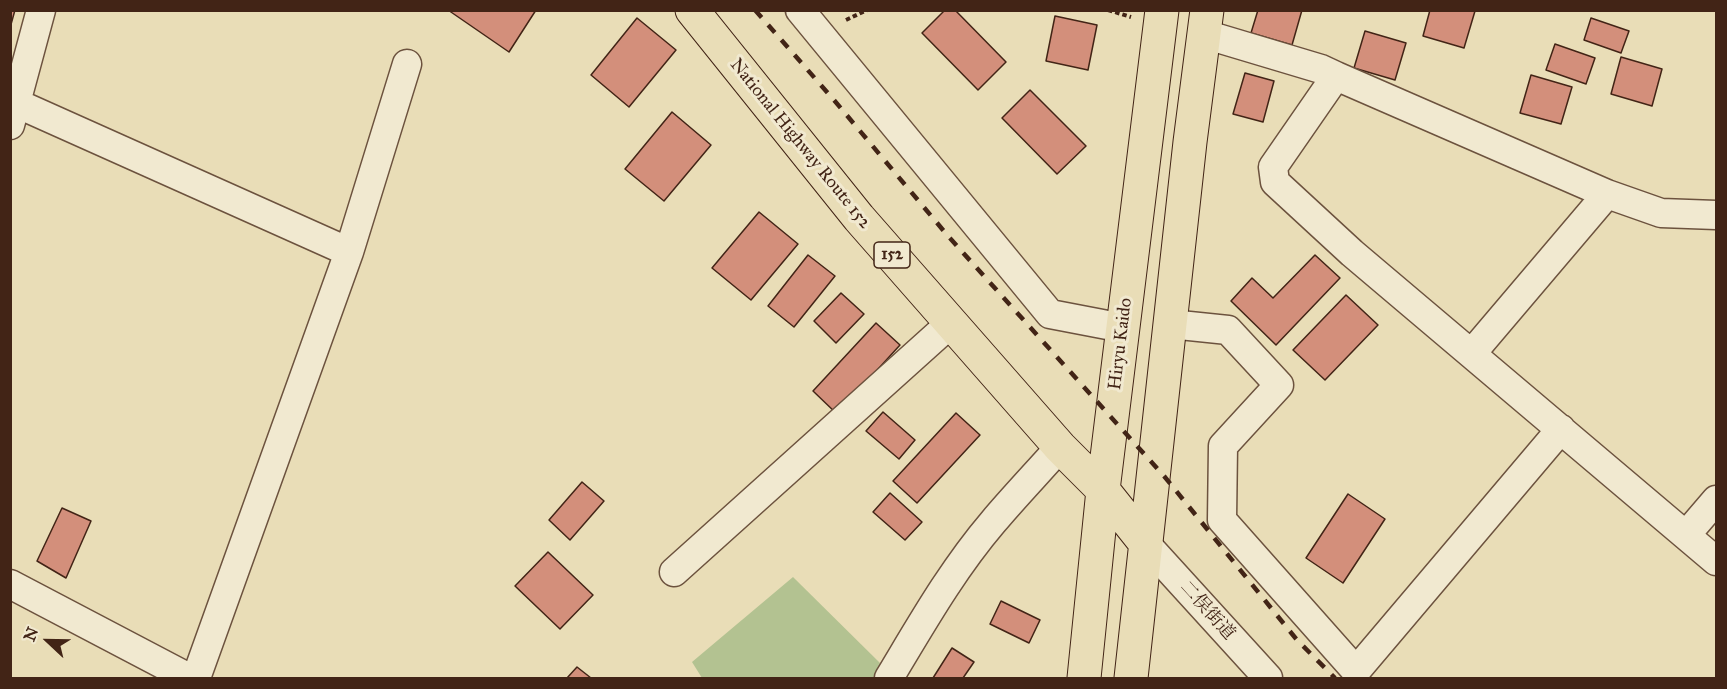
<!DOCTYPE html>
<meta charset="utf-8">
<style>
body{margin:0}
#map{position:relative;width:1727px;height:689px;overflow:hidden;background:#e9ddb7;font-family:"IM FELL Great Primer",serif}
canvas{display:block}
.frame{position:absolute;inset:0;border:12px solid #422416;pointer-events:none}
.north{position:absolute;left:18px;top:611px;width:60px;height:60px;-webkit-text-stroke:4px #f1e9d0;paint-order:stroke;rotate:292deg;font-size:16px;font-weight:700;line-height:24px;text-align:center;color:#422416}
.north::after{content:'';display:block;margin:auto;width:21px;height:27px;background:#422416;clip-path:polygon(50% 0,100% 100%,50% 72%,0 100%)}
</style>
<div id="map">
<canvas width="1727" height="689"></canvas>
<div class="frame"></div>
<div class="north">N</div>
</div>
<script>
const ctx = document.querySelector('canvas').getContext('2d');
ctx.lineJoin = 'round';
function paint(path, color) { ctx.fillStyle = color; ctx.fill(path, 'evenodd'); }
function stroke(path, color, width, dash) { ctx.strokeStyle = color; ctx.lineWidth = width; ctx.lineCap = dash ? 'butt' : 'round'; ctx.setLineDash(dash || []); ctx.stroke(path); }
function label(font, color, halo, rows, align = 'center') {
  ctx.font = font + ' "IM FELL Great Primer","Noto Serif JP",serif'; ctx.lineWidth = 6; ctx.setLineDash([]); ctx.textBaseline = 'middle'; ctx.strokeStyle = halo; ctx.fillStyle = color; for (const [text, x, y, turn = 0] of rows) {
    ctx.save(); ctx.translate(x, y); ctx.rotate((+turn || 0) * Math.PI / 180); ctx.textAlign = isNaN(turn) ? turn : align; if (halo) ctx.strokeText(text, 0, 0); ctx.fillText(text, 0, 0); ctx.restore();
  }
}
paint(new Path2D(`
 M793,577l87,86 -6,15h-172l-10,-16z`), '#b3c291');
const building = new Path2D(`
 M10,10h5l-5,18z
 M448,10h88l-27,42z
 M945,10h10l51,52 -28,28 -56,-57z
 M1258,10h44l-10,35 -41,-12z
 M1430,10l45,1 -11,37 -41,-12z
 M1055,16l42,9 -9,45 -42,-9z
 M637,18l39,32 -47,57 -38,-32z
 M1591,18l38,13 -8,22 -37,-13z
 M1365,31l41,12 -11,37 -41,-12z
 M1555,44l40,14 -9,26 -40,-14z
 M1621,57l41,12 -10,37 -41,-12z
 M1245,73l29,8 -11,41 -30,-8z
 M1531,75l41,12 -11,37 -41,-11z
 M1030,90l56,56 -29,28 -55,-56z
 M672,112l39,33 -47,56 -39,-32z
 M759,212l39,32 -47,56 -39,-32z
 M808,255l27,21 -41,51 -26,-21z
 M1315,255l25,23 -64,67 -45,-44 21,-23 21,20z
 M841,293l23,21 -28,29 -22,-22z
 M1346,295l32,30 -53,55 -32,-30z
 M876,323l24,22 -63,69 -24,-23z
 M883,412l32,28 -16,19 -33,-28z
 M956,413l24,22 -63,68 -24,-22z
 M582,482l22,19 -34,39 -21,-20z
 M890,493l32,29 -17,18 -32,-28z
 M1348,494l37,25 -42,64 -37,-25z
 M62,508l29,13 -25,57 -29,-17z
 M548,552l45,43 -33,34 -45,-43z
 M1001,601l39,19 -11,23 -39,-19z
 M952,648l22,14 -11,16h-30z
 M577,667l14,11h-24z`);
paint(building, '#d38f7b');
stroke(building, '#422416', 1.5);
const minor = new Path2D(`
 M800,10l250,304 73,14
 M1204,34l117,35 15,7
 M10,102l6,1 333,149 -153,426
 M10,125l31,-115
 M1716,215l-55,-2 -54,-19 -271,-118 -63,91 2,15 77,71 364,308
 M349,252l58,-188
 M1170,324l58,6 51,55 -56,61 -1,74 134,151 205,-242
 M1472,353l135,-159
 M1686,535l30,-35
 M1146,544l122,134
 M674,572l278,-250
 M10,584l179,94
 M889,678c32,-53 63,-108 104,-156 21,-25 45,-50 67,-75`);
const highway = new Path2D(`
 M692,10l167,208 201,229 43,43 43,54
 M1084,678l19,-188 59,-480
 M1131,678l59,-536 17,-132`);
stroke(minor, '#6c523e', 31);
stroke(highway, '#422416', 35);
stroke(new Path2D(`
 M1108,10l23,7
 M846,20l21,-10`), '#422416', 4, [4.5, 3]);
stroke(minor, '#f1e9d0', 28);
stroke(highway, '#e9ddb7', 33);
stroke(new Path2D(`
 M755,10l79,90 114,136 216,240 133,164 38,38`), '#422416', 4.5, [10, 10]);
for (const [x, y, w] of [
 [892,255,36]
]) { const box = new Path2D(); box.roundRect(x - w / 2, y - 13, w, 26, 4.5); ctx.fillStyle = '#f1e9d0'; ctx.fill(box); stroke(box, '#422416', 1.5); }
label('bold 16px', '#422416', null, [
 ["152",892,255]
]);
label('18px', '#422416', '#f1e9d0', [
 ["National Highway Route 152",800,144,51],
 ["Hiryu Kaido",1121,344,-83],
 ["二俣街道",1207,611,48]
]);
</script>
